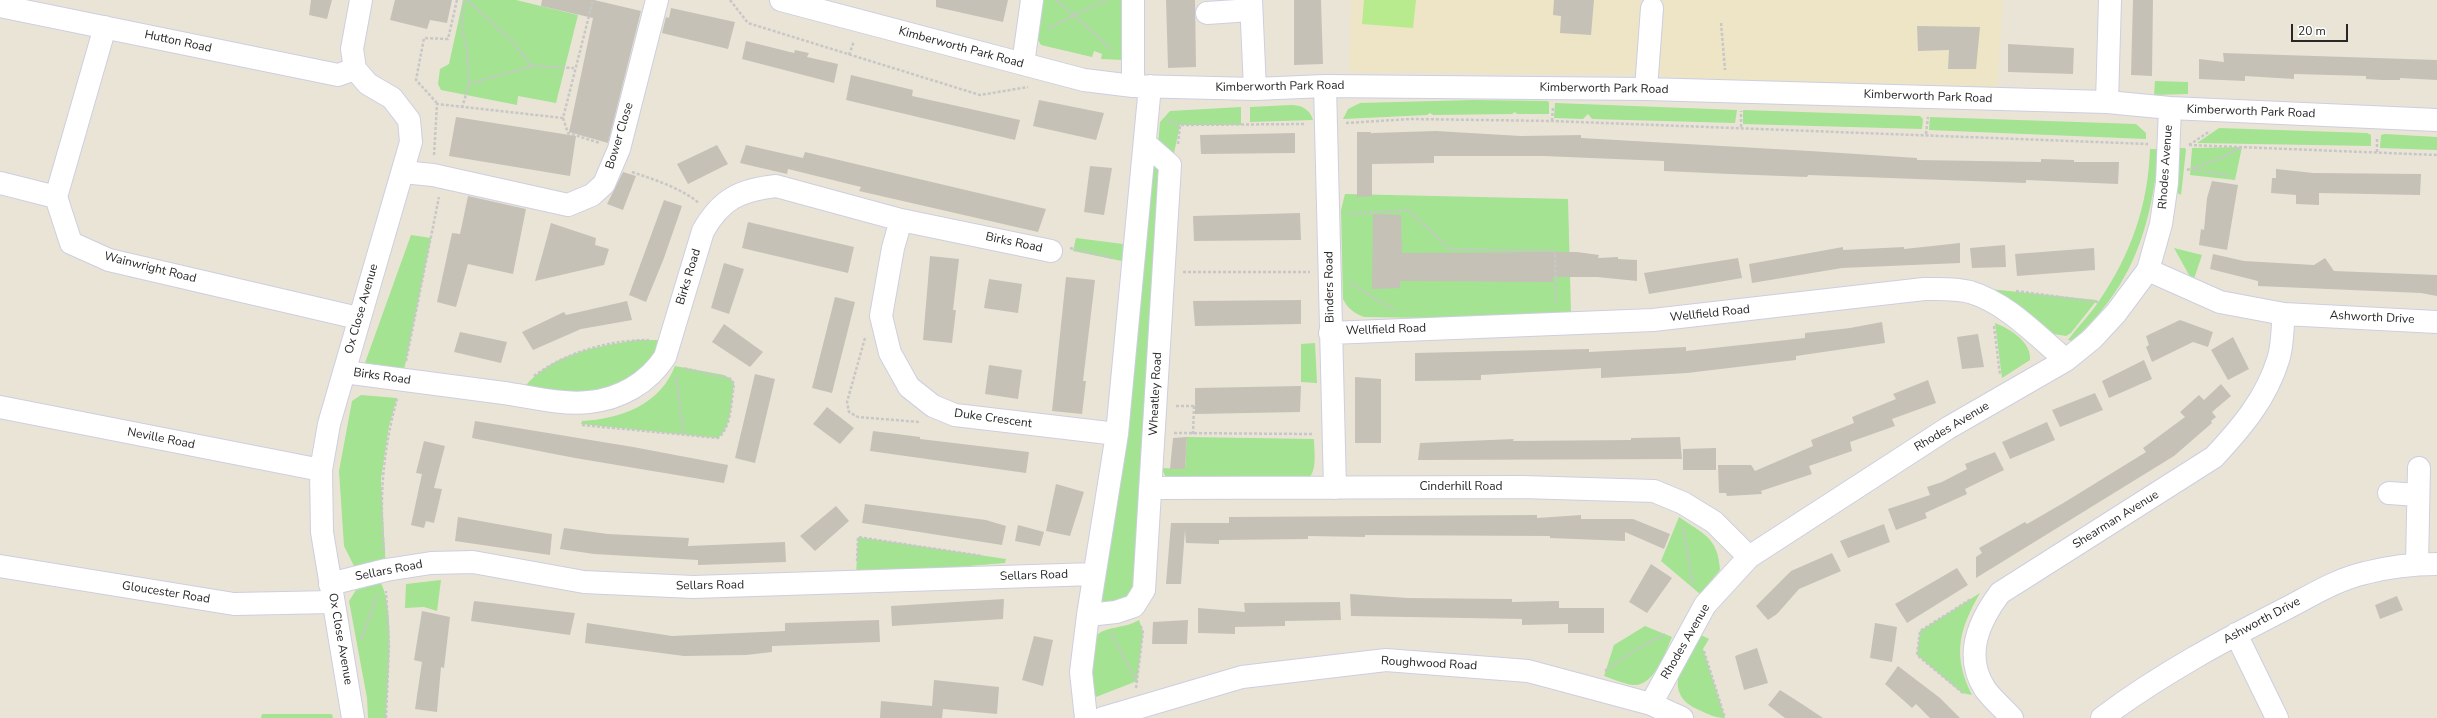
<!DOCTYPE html>
<style>
body{margin:0}
#map{position:relative;width:2437px;height:718px;overflow:hidden;background:#eae4d7;font-family:"Nunito Sans",sans-serif}
canvas{display:block}
.scale{position:absolute;left:2291px;top:24px;width:57px;height:18px;box-sizing:border-box;border:2px solid #272727;border-top:0;padding-left:5px;font-size:12px;line-height:14px;white-space:nowrap;color:#272727;-webkit-text-stroke:3px #fff;paint-order:stroke}
</style>
<div id="map">
<canvas width="2437" height="718"></canvas>
<div class="scale">20 m</div>
</div>
<script>
const ctx = document.querySelector('canvas').getContext('2d');
ctx.lineJoin = 'round';
function paint(path, color) { ctx.fillStyle = color; ctx.fill(path, 'evenodd'); }
function stroke(path, color, width, dash) { ctx.strokeStyle = color; ctx.lineWidth = width; ctx.lineCap = dash ? 'butt' : 'round'; ctx.setLineDash(dash || []); ctx.stroke(path); }
function label(font, color, halo, rows, align = 'center') {
  ctx.font = font + ' "Nunito Sans",sans-serif'; ctx.lineWidth = 3; ctx.setLineDash([]); ctx.textBaseline = 'middle'; ctx.strokeStyle = halo; ctx.fillStyle = color; for (const [text, x, y, turn = 0] of rows) {
    ctx.save(); ctx.translate(x, y); ctx.rotate((+turn || 0) * Math.PI / 180); ctx.textAlign = isNaN(turn) ? turn : align; if (halo) ctx.strokeText(text, 0, 0); ctx.fillText(text, 0, 0); ctx.restore();
  }
}
paint(new Path2D(`
 M1351,0h652l-6,89 -272,-7 -77,-7 -299,-3z`), '#ede5c6');
paint(new Path2D(`
 M463,0h53l62,15 -22,88 -38,-7 -1,9 -76,-15 -3,-6 2,-15 9,-5z
 M1042,0h82l-1,60 -22,-1 1,-5 -8,-3 -2,6 -51,-12 -6,-10z
 M2155,81l33,1v12l-34,1z
 M1473,100l74,1 2,1v12h-32l-2,-2 -3,2 -79,1 -3,-2 -3,2 -84,4 5,-10 12,-6z
 M1555,103l182,7 -2,13 -143,-4 -4,-5 -5,5 -29,-1z
 M1291,105c10,0 19,4 22,15l-63,2v-15z
 M1241,107v18h-61l-7,33 -15,-13 2,-23 10,-11z
 M1743,110l177,6 3,3 -1,10 -179,-5z
 M1930,117l206,7 10,9v6l-217,-9z
 M2219,128l148,5 4,2v11l-174,-3z
 M2385,134l52,3v13l-57,-2 1,-13z
 M2242,147l-7,33 -45,-5 2,-27z
 M2179,148h6l1,2 -5,45 -6,-3z
 M2150,149h9c-8,79 -26,138 -87,192l-4,-1c10,-14 22,-25 31,-39 32,-47 49,-95 51,-152z
 M1153,166l6,3 -24,420c-11,11 -20,16 -36,11z
 M1345,194l223,5 3,113 -140,6 -67,-1c-10,-4 -16,-8 -21,-18l-2,-89z
 M411,235l20,3 -29,142 -41,-6z
 M1076,238l47,6 -1,17 -49,-10z
 M2174,248l28,7 -9,27z
 M1989,289l108,11 -26,33 -5,3 -12,-2 -30,-25z
 M1995,323c15,6 37,19 35,37l-28,18z
 M637,340h24l-13,27 -47,28 -78,-6c28,-36 72,-42 114,-49z
 M1315,343l2,40 -16,-1v-38z
 M675,366l49,9 7,4 3,5c-3,17 -2,43 -16,54l-137,-14 1,-3c38,-2 78,-16 93,-55z
 M361,395l36,3 -8,28 -8,53 5,91 -32,-4 -10,-20 -5,-75 13,-70z
 M1187,437l127,2c0,14 4,32 -7,41l-140,-1 -6,-11 24,1z
 M1679,517c24,17 39,20 41,53l-20,24 -39,-33z
 M858,537l148,22 -1,4 -149,12z
 M441,580l-4,31 -13,-4 -19,1 1,-24z
 M381,583c15,31 6,100 5,135h-18l-1,-20 -18,-97 7,-11z
 M1980,593c-21,37 -28,62 -8,102l-10,-2 -45,-38 3,-24z
 M1139,620l4,12 -6,49 -41,16 -6,-11 7,-51c12,-10 28,-6 42,-15z
 M1645,626l27,11c-6,14 -18,50 -39,48 -9,-1 -20,-6 -29,-9l10,-31z
 M1699,634l10,5 -6,10 22,69c-10,0 -17,-4 -26,-8 -39,-17 -15,-50 0,-76z
 M262,714h70l1,4h-72z`), '#a3e392');
paint(new Path2D(`
 M1364,0h52l-3,28 -51,-4z`), '#b7eb8d');
paint(new Path2D(`
 M311,0h21l-5,19 -18,-4z
 M395,0h57l-5,23 -17,-3 -3,9 -37,-9z
 M542,0h52l47,11 -33,132 -39,-11 24,-114 -52,-12z
 M936,0h72l-5,22 -67,-15z
 M1166,0h29l1,67 -28,1z
 M1294,0h27l2,64 -29,1z
 M1554,0h40l-3,35 -31,-2 1,-17 -8,-1z
 M2133,0h20l-1,76 -21,-1z
 M671,8l64,14 -7,27 -66,-16 4,-16 3,1z
 M1917,26l63,1 -4,42h-28l1,-19 -31,1z
 M746,41l48,12 1,-3 14,3 -2,4 31,7 -4,19 -92,-24z
 M2008,44l66,4 -1,26 -65,-2z
 M2223,53l214,7v20l-37,-2v2h-18l-16,-1v-3l-72,-2v5l-49,-3v5l-46,-2v-20l25,3z
 M851,75l62,15 -1,6 108,24 -5,20 -169,-40z
 M1039,100l65,13 -8,27 -63,-14z
 M456,117l120,19 -6,40 -121,-20z
 M1436,131l85,5 60,-1v3l229,13 107,7v2l124,2v-3l33,1v2h45l-1,22 -92,-4v3l-218,-8 -1,2 -77,-3 -66,-3v-10l-121,-5h-109v7l-62,1v32l-15,1v-65h14v2l1,-1z
 M1295,133v20l-94,1 -1,-19z
 M717,145l11,19 -40,20 -11,-20z
 M746,145l57,13 2,-6 241,57 -8,23 -179,-41 2,-4 -73,-18 -1,5 -47,-11z
 M1090,166l22,2 -8,47 -20,-3z
 M2276,169l37,4 108,1 -1,21 -101,-2v12l-23,-1v-9l-25,-2 1,-15h4z
 M623,172l13,4 -13,34 -16,-6z
 M2212,181l26,4 -11,65 -28,-5 2,-16 3,1 3,-32z
 M468,196l58,13 -13,65 -45,-10 -12,43 -19,-5 15,-69 8,1z
 M664,200l18,6 -18,52 -18,44 -17,-7z
 M1300,213l1,27 -107,1 -1,-25z
 M1373,214l28,1 1,38 175,-1 22,3 -1,3 20,-1v2l19,1v21l-40,-4h-44v5l-153,-1v7l-28,1z
 M748,222l106,25 -6,26 -106,-25z
 M551,223l45,15 -1,7 14,4 -5,16 -69,16z
 M1960,243v20l-118,5 -90,15 -3,-19 94,-17v3l61,-3v2z
 M2005,245l1,22 -34,1 -2,-20z
 M2094,248l1,22 -78,6 -2,-22z
 M2213,254l31,7 70,4 11,-7 9,13 103,4v21l-16,-3 -163,-7v-5l-48,-12z
 M930,256l29,3 -6,51h3l-4,33 -29,-3z
 M1738,258l4,20 -93,16 -5,-21z
 M724,263l20,6 -15,45 -18,-6z
 M1066,277l29,3 -12,101h3l-4,33 -30,-3z
 M989,279l33,5 -4,29 -34,-5z
 M835,297l20,5 -23,91 -20,-5z
 M1301,300v24l-106,2 -2,-25z
 M627,301l5,19 -51,9 -48,21 -11,-18 42,-20 2,3z
 M2180,320l33,12 -5,15 -15,-5 -41,20 -6,-15 3,-2 -3,-9z
 M1882,322l3,21 -89,13v4l-109,13 -86,5v-10l-120,7v5l-66,1v-28l174,-4v3l97,-5v4l119,-13v-5l45,-5z
 M724,324l39,28 -13,15 -38,-25z
 M460,332l47,10 -6,21 -47,-11z
 M1978,334l6,33 -22,2 -5,-32z
 M2233,337l16,32 -21,11 -17,-30z
 M2144,360l8,19 -43,19 -7,-17z
 M989,365l33,5 -4,29 -33,-5z
 M755,374l20,5 -20,84 -20,-5z
 M1355,377l26,2v64h-26z
 M1928,380l8,23 -44,16 3,7 -45,16 2,9 -43,15 3,8 -51,17 1,3 -35,2 -1,-3h-7l-1,-28h33l4,6 58,-25 -2,-6 43,-17 -2,-6 44,-18 -3,-5z
 M2221,384l10,12 -19,16 4,5 -5,4 1,2 -38,33 -198,122v-21l6,-4 -3,-5 46,-26 2,2 38,-22 81,-50 -3,-4 42,-31 -5,-5 19,-17 5,5z
 M1301,386l-1,26 -105,2v-26z
 M2095,393l8,17 -43,17 -8,-17z
 M827,407l27,21 -14,16 -27,-20z
 M475,421l158,26 95,18 -4,18 -149,-25 -103,-20z
 M2047,422l8,18 -45,19 -8,-17z
 M873,431l47,6v2l109,13 -3,21 -156,-22z
 M1187,437l-2,32h-15l3,-31z
 M1680,437l2,22 -264,1 2,-17 94,-4 -1,2 118,-1v-2z
 M424,441l21,5 -11,42 8,1 -8,34 -8,-2 -2,7 -13,-3 11,-51 -6,-1z
 M1716,448v22h-33v-21z
 M1995,452l9,18 -39,19 2,5 -42,19 2,5 -31,12 -8,-21 42,-14 -3,-8 15,-5 25,-13 -2,-5z
 M1056,484l28,8 -14,44 -24,-5z
 M865,504l121,16 20,6 -4,19 -140,-22z
 M836,506l13,15 -34,30 -15,-15z
 M1537,515v3l44,-3v4h52l37,15 -6,15 -39,-17v9l-75,-3v-2l-185,-1v2l-57,-1v3l-89,1v4l-33,-1 -1,-13 -4,54h-15l5,-61h58v-6z
 M458,517l94,17 -2,21 -95,-14z
 M1884,524l6,18 -42,16 -8,-17z
 M1018,525l26,7 -4,14 -25,-5z
 M564,528l44,6 81,4 -1,8 97,-4 1,20 -88,3v-5l-104,-6 -34,-5z
 M1832,553l9,18 -42,18 -22,25 -9,6 -12,-14 35,-35z
 M1651,564l21,14 -25,35 -18,-11z
 M1957,568l11,17 -61,38 -12,-19z
 M1350,594l57,4 105,1v3l47,-1v7h45v25h-36v-9l-46,1v-6l-171,-3z
 M2397,596l6,14 -23,9 -5,-14z
 M1004,599l-1,20 -111,7 -1,-20z
 M474,601l101,12 -5,22 -99,-14z
 M1340,602l1,18 -56,1v5l-50,1v7l-37,-1v-25l47,4 -1,-9z
 M422,611l28,6 -6,51 -3,-1 -4,45 -22,-3 7,-47 -8,-2z
 M879,620l1,22 -108,4v6l-26,3 -62,1 -99,-13 2,-20 85,13 113,-5v-8z
 M1188,620l-1,24h-35l1,-22z
 M1875,623l22,4 -5,35 -22,-4z
 M1034,636l19,4 -10,46 -21,-6z
 M1757,648l11,35 -24,7 -9,-34z
 M1898,666l42,32 20,20h-30l-14,-14 -4,4 -27,-24z
 M934,680l65,7 -2,27 -54,-5 -1,9h-62l1,-17 51,5z
 M1780,690l22,14 21,14h-38l-17,-13z`), '#c5c1b7');
const minor = new Path2D(`
 M781,0l303,80 49,6 122,3 70,-3 321,3 461,13 63,6 267,12
 M1133,0v86
 M1251,0l4,89
 M0,6l338,69 17,-6
 M1207,13l44,-3
 M105,27l-49,170 15,46 38,17 249,58
 M1023,64l9,-64
 M355,69l-3,-20 9,-49
 M1325,86l10,402
 M1646,89l6,-81
 M2107,102l3,-102
 M403,172l30,3 135,30 24,-10 12,-11 15,-35 38,-149
 M0,183l56,14
 M901,220l-8,28 -12,68 9,37 19,34 24,19 22,9 162,19
 M2148,270l72,32 64,12 153,8
 M1330,333l323,-13 271,-31c15,0 31,-1 46,3 37,11 67,44 96,68
 M344,372c53,7 107,14 160,21 27,4 58,12 85,9 31,-3 59,-19 76,-45l38,-126c18,-32 37,-41 73,-45l125,34 150,31
 M0,407l321,63
 M1151,488l371,-1 132,4 29,12 31,19 35,35
 M2389,493l29,2
 M2417,564l2,-96
 M0,566l234,38 99,-2
 M330,584l56,-14 45,-7 42,-1 111,20 109,5 401,-13
 M1088,615l28,-3 18,-6 10,-16 26,-425 -24,-21
 M2236,634l41,84
 M1651,704l54,-99 44,-48 199,-129 118,-68 26,-21 24,-26 32,-43 13,-46 6,-41 3,-75
 M353,718l-31,-186 -1,-62 8,-46 82,-282 -2,-22 -17,-22 -24,-14 -13,-15
 M1086,718l-5,-46 7,-57 29,-181 33,-348
 M1103,718l139,-41 144,-17 142,11 123,33 31,14
 M2012,718c-8,-9 -20,-19 -27,-29 -22,-34 -6,-68 15,-96l214,-136c27,-29 52,-58 64,-97 5,-14 4,-32 6,-46
 M2102,718c57,-43 122,-78 185,-110 25,-13 51,-29 78,-35 23,-6 48,-9 72,-9`);
stroke(minor, '#cdcee1', 24);
stroke(new Path2D(`
 M467,0l47,43 18,23
 M730,0l18,23 232,72 48,-8
 M1056,0l18,15 33,-15
 M1721,23l4,47
 M1048,29l26,-14 38,35
 M849,55l5,-14
 M469,84l63,-18 42,2
 M437,103l-21,-23 8,-42 24,1 9,-39
 M462,108l7,-24 -2,-34 -5,-22 2,-28
 M563,118l5,15 32,10
 M1167,120l13,5 125,-1
 M1552,121l1,-14
 M1346,123l65,-4 141,2 596,23
 M1741,127v-16
 M1926,134l2,-17
 M1178,144l2,-19
 M2189,145l248,10
 M2189,145l21,-14
 M2377,152v-15
 M434,155l3,-51 126,14 30,-118
 M2193,169l37,7
 M2187,170l32,-11 23,-12
 M632,172c23,8 47,15 67,31
 M1349,214l59,-4 42,39 105,2 1,53
 M1070,248l43,10
 M1183,272h127
 M1350,283l44,27
 M2016,291l82,11
 M1994,326l6,49
 M865,338l-18,64 2,10 9,5 61,5
 M406,361l33,-164
 M534,376c33,-24 74,-36 115,-36
 M676,377l8,59
 M1176,406h19
 M582,425l136,13c14,-11 13,-37 16,-54l-3,-5 -48,-11
 M1174,433l139,1
 M1193,434l1,-28
 M1683,527l10,60
 M384,550c-5,-53 -1,-100 13,-151
 M857,561l1,-24 125,19
 M1111,633l25,47
 M361,640l17,-47
 M1704,651l21,67
 M1605,671l30,-21 30,-16
 M1136,688l7,-56 -3,-8
 M1963,693l-46,-38 3,-24 51,-32
 M386,718l3,-73 -3,-54`), '#c7c7c7', 2.5, [3, 2]);
stroke(minor, '#fff', 22);
label('12px', '#272727', '#fff', [
 ["Hutton Road",178,42,12],
 ["Kimberworth Park Road",961,48,15],
 ["Kimberworth Park Road",1280,87,-1],
 ["Kimberworth Park Road",1604,89,1],
 ["Kimberworth Park Road",1928,97,2],
 ["Kimberworth Park Road",2251,112,2],
 ["Bower Close",620,136,-73],
 ["Rhodes Avenue",2166,167,-86],
 ["Birks Road",1014,243,12],
 ["Wainwright Road",150,268,14],
 ["Birks Road",689,277,-73],
 ["Binders Road",1330,287,-91],
 ["Ox Close Avenue",362,309,-74],
 ["Wellfield Road",1710,314,-6],
 ["Ashworth Drive",2372,318,3],
 ["Wellfield Road",1386,330,-2],
 ["Birks Road",382,377,8],
 ["Wheatley Road",1156,394,-87],
 ["Duke Crescent",993,419,8],
 ["Rhodes Avenue",1952,427,-31],
 ["Neville Road",161,439,11],
 ["Cinderhill Road",1461,487],
 ["Shearman Avenue",2116,520,-32],
 ["Sellars Road",389,571,-11],
 ["Sellars Road",1034,576,-2],
 ["Sellars Road",710,586,-1],
 ["Gloucester Road",166,593,9],
 ["Ashworth Drive",2262,621,-28],
 ["Ox Close Avenue",340,639,80],
 ["Rhodes Avenue",1686,642,-60],
 ["Roughwood Road",1429,664,3]
]);
</script>
